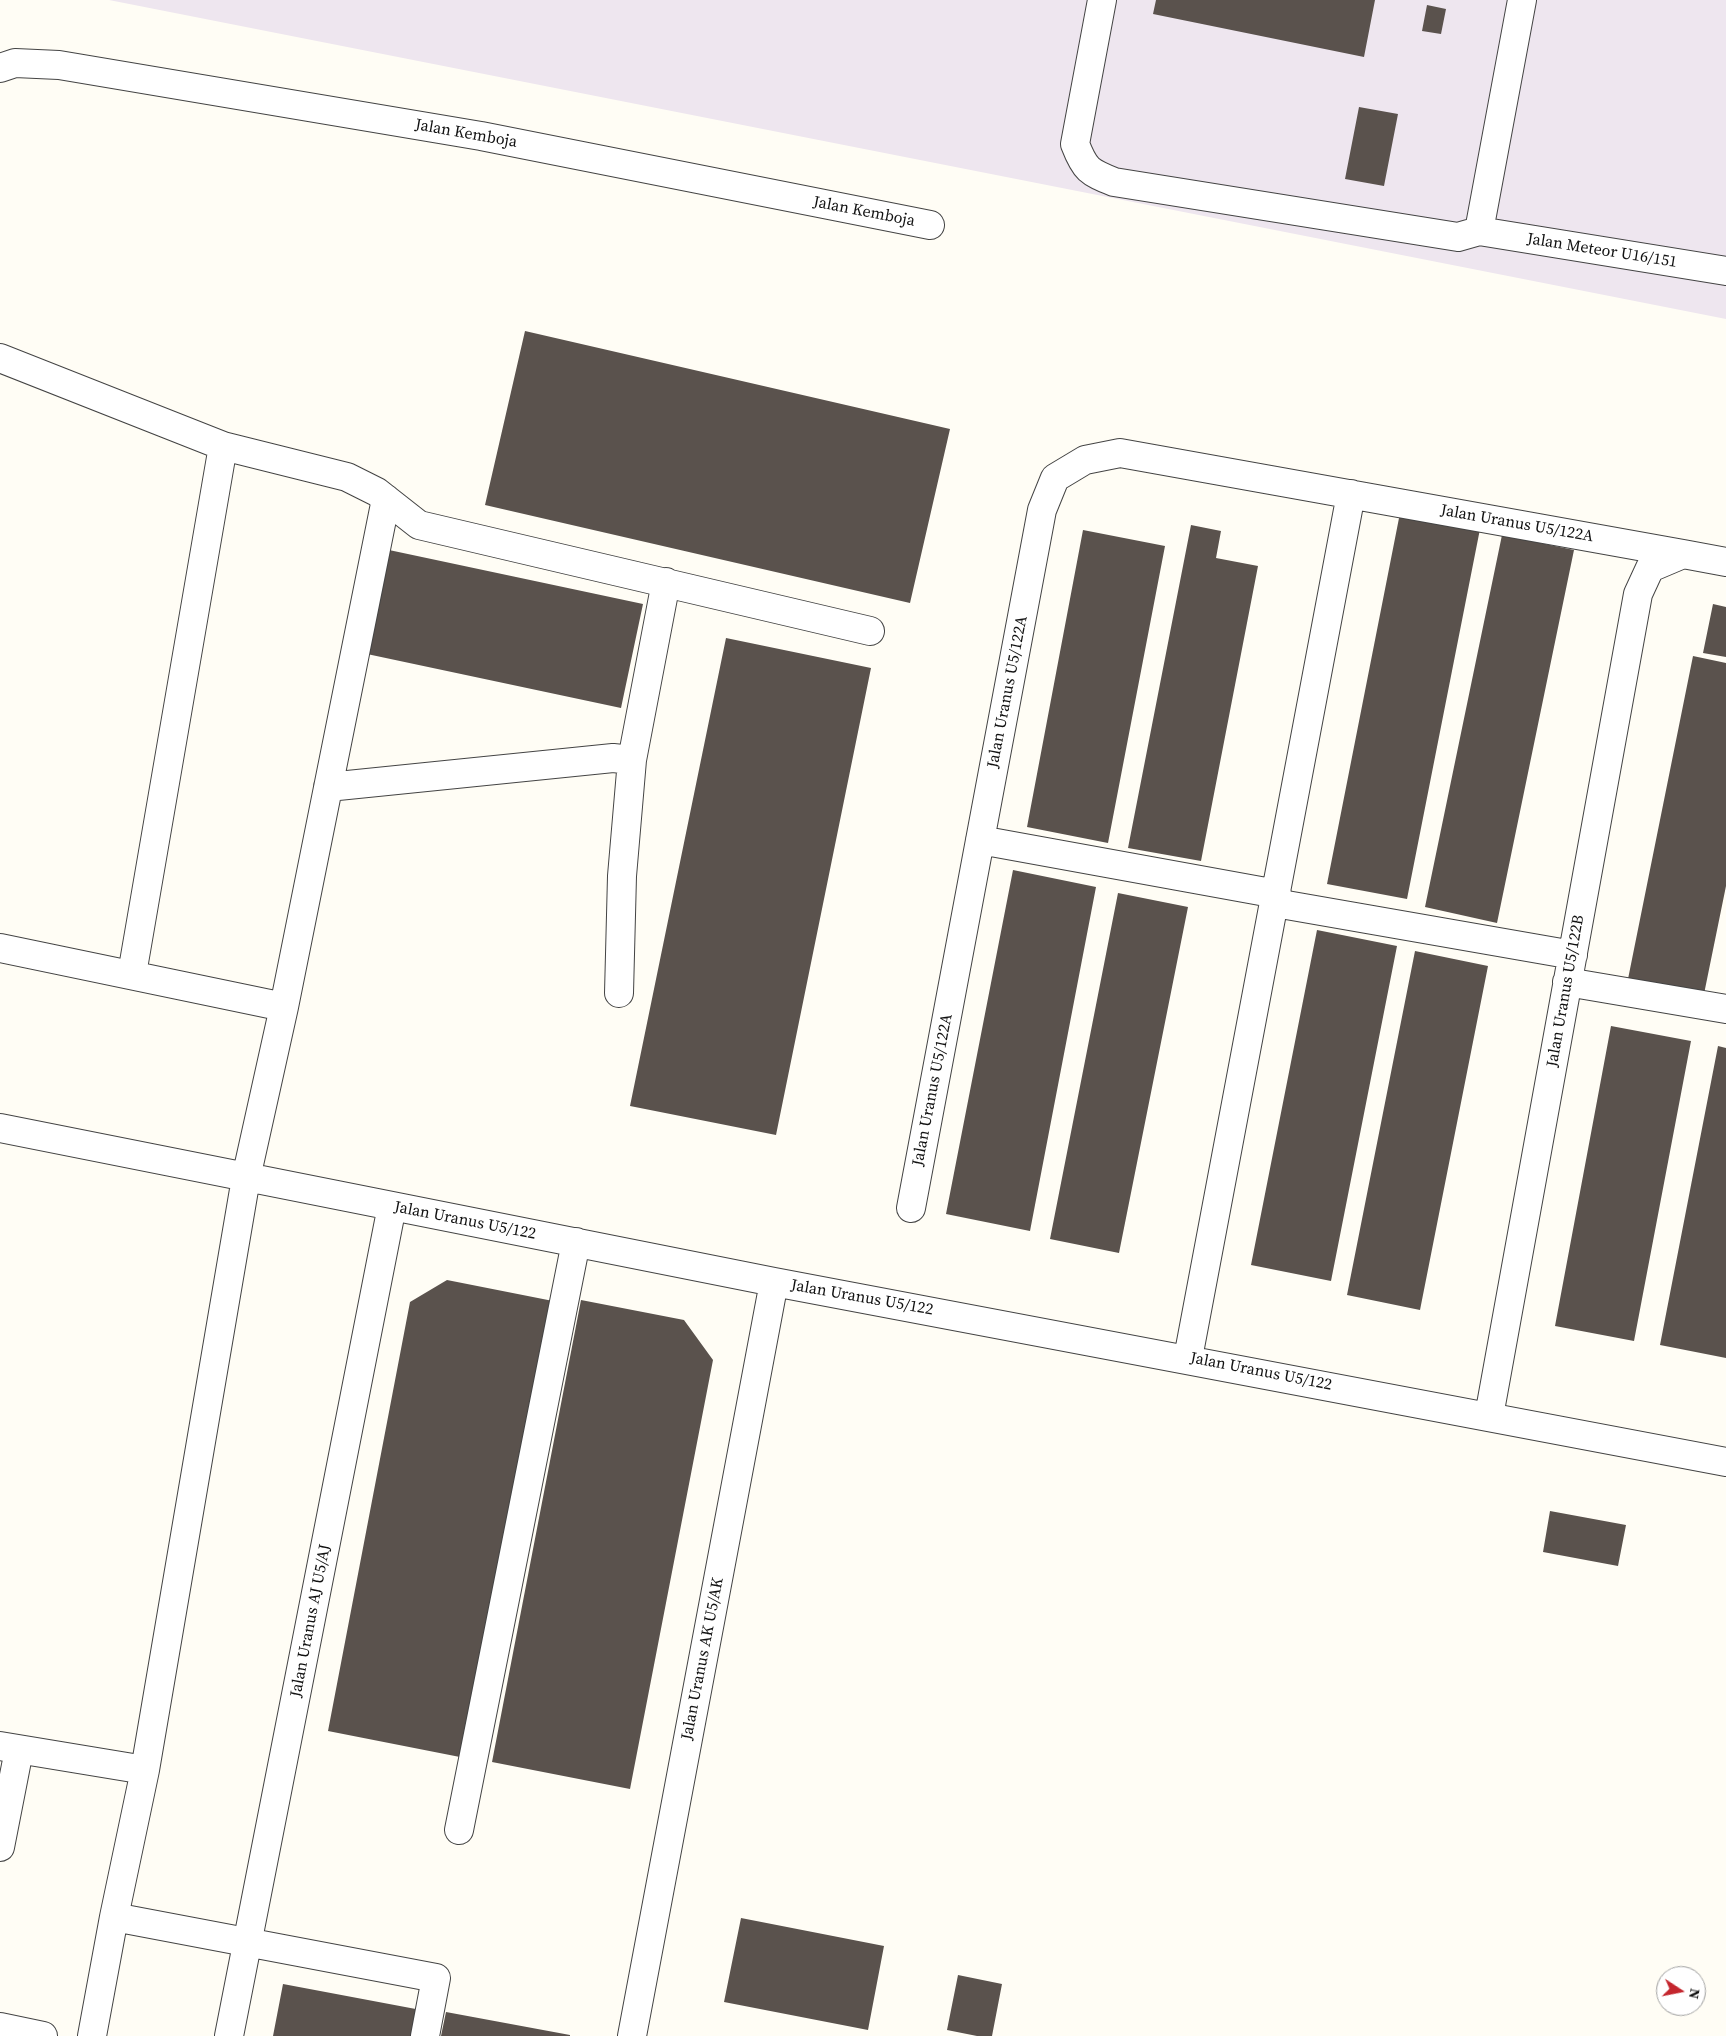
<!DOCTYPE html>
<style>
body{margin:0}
#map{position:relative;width:1726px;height:2036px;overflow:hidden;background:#fffdf5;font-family:"Source Serif 4",serif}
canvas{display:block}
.north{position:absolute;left:1656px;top:1966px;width:50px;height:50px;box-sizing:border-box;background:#fff;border:1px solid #a0a0a0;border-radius:50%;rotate:101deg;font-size:14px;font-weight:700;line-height:20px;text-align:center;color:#111}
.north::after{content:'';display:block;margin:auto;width:18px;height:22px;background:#c4262e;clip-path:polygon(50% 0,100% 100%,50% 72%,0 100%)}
</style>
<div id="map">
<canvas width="1726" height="2036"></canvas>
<div class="north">N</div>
</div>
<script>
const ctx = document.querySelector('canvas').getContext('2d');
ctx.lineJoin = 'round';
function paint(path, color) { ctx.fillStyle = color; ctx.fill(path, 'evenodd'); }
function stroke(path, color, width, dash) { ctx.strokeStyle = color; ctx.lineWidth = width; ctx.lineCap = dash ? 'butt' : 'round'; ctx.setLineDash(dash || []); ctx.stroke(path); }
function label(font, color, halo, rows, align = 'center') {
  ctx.font = font + ' "Source Serif 4",serif'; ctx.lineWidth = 5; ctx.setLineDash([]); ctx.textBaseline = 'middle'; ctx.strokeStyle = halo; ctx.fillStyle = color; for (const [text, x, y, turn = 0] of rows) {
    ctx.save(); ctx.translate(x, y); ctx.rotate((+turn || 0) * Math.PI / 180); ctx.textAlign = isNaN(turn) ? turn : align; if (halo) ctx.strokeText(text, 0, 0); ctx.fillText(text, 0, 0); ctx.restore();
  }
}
paint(new Path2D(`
 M109,0h1617v319z`), '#eee6ef');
paint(new Path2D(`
 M1156,0h219l-11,57 -211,-43z
 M1427,5l19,4 -5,25 -19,-3z
 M1359,107l39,7 -14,72 -39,-7z
 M525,331l425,98 -40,174 -425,-98z
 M1400,513l80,16 -73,370 -80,-15z
 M1191,525l30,6 -5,27 42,8 -57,295 -73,-13z
 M1083,530l82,16 -57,297 -81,-16z
 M1502,535l72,15 -77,373 -72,-16z
 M389,550l254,54 -22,104 -254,-54z
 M1713,604l13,3v50l-23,-4z
 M726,638l145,30 -95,467 -146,-29z
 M1693,656l33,7v223l-22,108 -76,-15z
 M1013,870l83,17 -66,344 -84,-17z
 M1118,893l70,14 -69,346 -69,-14z
 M1317,930l80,16 -66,335 -80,-16z
 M1415,951l73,15 -68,344 -73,-15z
 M1611,1026l80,15 -57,300 -79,-15z
 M1718,1046l8,2v310l-66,-13z
 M447,1280l106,21 -88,457 -137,-27 82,-429z
 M581,1300l103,20 29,40 -83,429 -138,-27z
 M1550,1511l76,14 -8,41 -75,-14z
 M741,1918l143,28 -16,84 -144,-28z
 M958,1975l44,9 -10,52h-15l-30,-6z
 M283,1984l138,26 -5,26h-143z
 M446,2012l124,23v1h-129z`), '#5a524d');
const minor = new Path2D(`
 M1102,0l-27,144c10,26 14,28 39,38l344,55 21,-6 247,40
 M0,68l15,-5 44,2 422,71 449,89
 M1479,231l43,-231
 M0,358l223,88 124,31 30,15 42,33 451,106
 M328,787l285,-29 19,2
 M980,840l297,54
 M1275,903l298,52
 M0,948l284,59
 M132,974l91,-528
 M1567,982l159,27
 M619,993l3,-117 10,-116 34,-178
 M0,1128l774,154 952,180
 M911,1208l131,-698 13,-32 30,-18 35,-7 563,101
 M1188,1358l163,-864
 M1489,1416l149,-822 12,-26 33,-14 43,8
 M0,1746l145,24
 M459,1830l117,-588
 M0,1847l19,-97
 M114,1917l322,61 -11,58
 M0,2027l43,9
 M92,2036l22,-119 31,-147 101,-592 38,-171 102,-508
 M229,2036l163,-830
 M632,2036l142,-754`);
stroke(minor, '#444', 30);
stroke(minor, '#fff', 28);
label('16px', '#111', '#fff', [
 ["Jalan Kemboja",466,134,10],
 ["Jalan Kemboja",864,212,11],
 ["Jalan Meteor U16/151",1602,251,9],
 ["Jalan Uranus U5/122A",1517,524,10],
 ["Jalan Uranus U5/122A",1008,692,-79],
 ["Jalan Uranus U5/122B",1566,991,-80],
 ["Jalan Uranus U5/122A",933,1090,-79],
 ["Jalan Uranus U5/122",465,1221,11],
 ["Jalan Uranus U5/122",862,1298,10],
 ["Jalan Uranus U5/122",1261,1372,11],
 ["Jalan Uranus AJ U5/AJ",311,1621,-79],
 ["Jalan Uranus AK U5/AK",703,1659,-79]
]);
</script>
